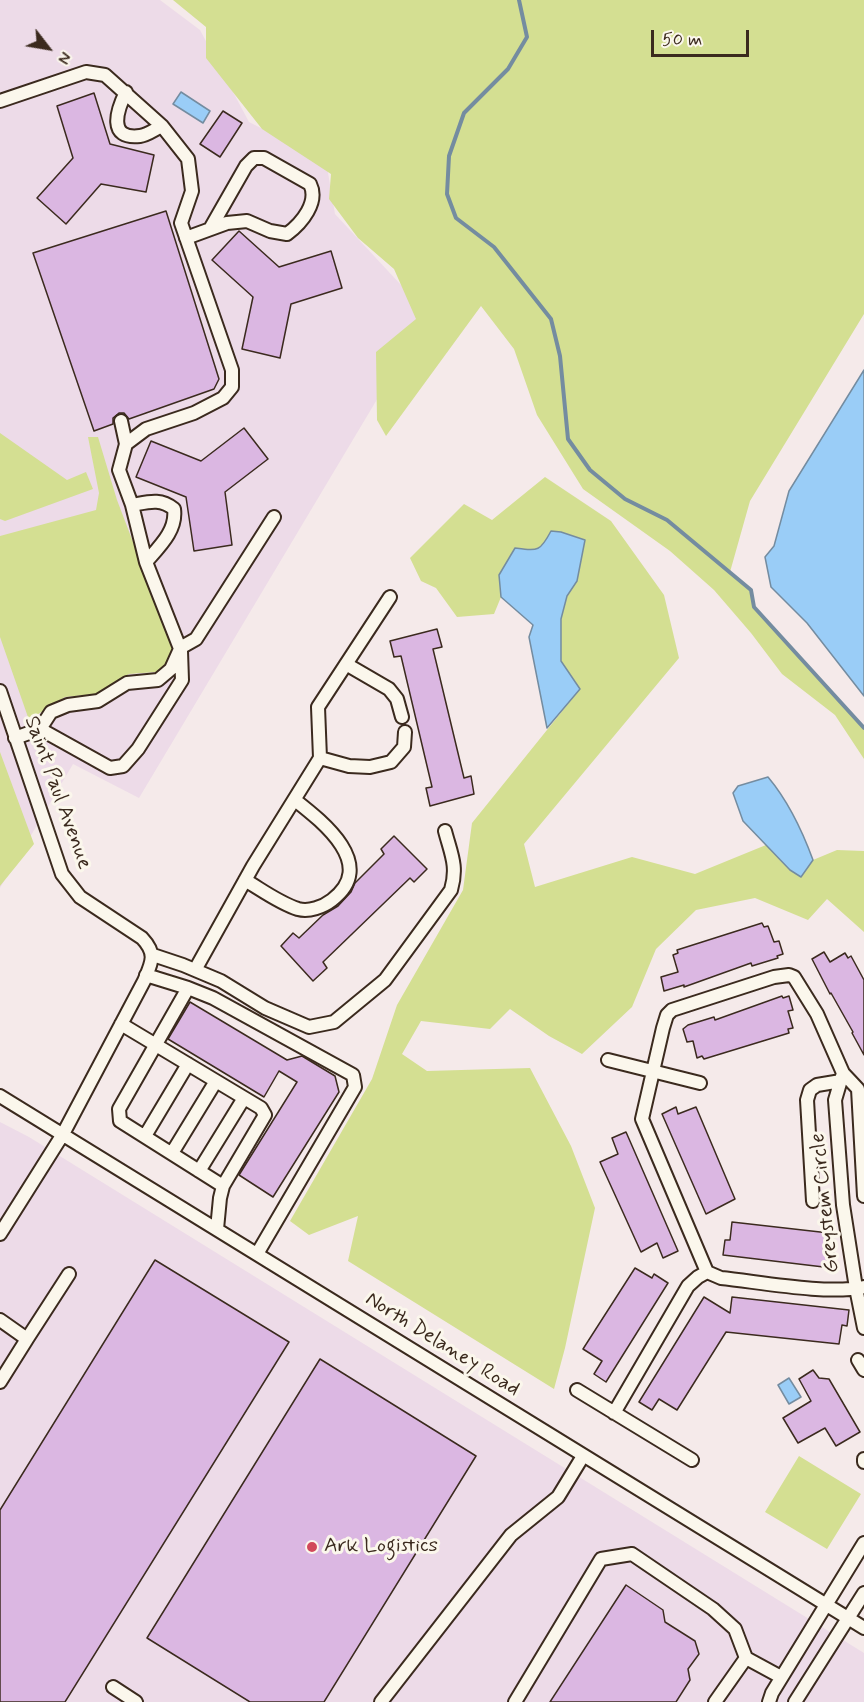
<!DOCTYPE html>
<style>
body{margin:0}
#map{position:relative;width:864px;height:1702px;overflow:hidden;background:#f5eaea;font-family:Mynerve,sans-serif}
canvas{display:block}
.north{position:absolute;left:18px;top:18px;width:60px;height:60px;-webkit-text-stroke:4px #fbf7ec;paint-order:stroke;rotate:121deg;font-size:16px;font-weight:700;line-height:24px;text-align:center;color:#3b2a1e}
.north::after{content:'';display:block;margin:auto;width:21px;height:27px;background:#3b2a1e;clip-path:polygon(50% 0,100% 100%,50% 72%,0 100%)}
.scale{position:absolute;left:651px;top:30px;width:98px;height:27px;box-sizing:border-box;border:3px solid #3b2a1e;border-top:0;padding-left:8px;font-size:18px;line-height:21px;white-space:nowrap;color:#3b2a1e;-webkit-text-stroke:4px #fbf7ec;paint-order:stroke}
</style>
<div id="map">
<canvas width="864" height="1702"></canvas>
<div class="north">N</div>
<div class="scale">50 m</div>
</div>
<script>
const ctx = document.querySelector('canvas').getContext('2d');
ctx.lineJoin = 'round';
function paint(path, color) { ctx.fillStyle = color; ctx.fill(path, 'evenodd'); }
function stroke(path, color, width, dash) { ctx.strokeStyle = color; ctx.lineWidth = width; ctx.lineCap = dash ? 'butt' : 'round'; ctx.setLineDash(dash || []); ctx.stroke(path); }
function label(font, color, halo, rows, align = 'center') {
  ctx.font = font + ' Mynerve,sans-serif'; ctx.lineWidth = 6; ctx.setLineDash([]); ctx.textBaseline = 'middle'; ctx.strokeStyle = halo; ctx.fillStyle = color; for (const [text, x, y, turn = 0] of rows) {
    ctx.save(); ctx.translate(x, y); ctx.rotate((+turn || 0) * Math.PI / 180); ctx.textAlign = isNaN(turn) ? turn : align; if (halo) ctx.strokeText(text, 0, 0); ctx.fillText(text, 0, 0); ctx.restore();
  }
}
paint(new Path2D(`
 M0,0h160l40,30 49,92 77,39 9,53 93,100 -289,484 -66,-34 -73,124z
 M0,1122l29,15 835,516v49h-864z`), '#eddbe8');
paint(new Path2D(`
 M173,0h691v314l-114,187 -20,71 21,18 3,17 110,121v31l-29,-44 -53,-41 -31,-41 -37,-43 -44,-39 -87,-62 -46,-74 -23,-66 -33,-43 -95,130 -9,-16 -1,-68 40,-33 -22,-50 -36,-31 -29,-39 2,-25 -69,-45 -56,-71v-31z
 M0,433l67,47 19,-8 7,17 -88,32 -5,-2z
 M88,437h10l19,63 56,147 -5,15 -12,10 -27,2 -33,20 -31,3 -36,23 -29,-83v-101l96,-26 3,-17z
 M545,477l66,44 53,74 15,63 -155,186 11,43 97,-30 63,17 71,-29 24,25 11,7 12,-17 24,-10 27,1v81l-37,-33 -19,21 -53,-22 -59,12 -40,39 -24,58 -50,47 -33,-18 -39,-27 -20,20 -69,-8 -19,33 25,17 103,-3 41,78 24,62 -30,140 -11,41 -206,-128 10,-45 -49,19 -19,-14 82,-142 25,-74 66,-115 9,-67 108,-134 -19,-28v-42l6,-23 10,-15 -26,-50 -9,16 -43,28 2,22 -7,17 -37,3 -21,-29 -15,-7 -11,-23 54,-54 28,16z
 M0,752l34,92 -34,42z
 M799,1456l62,38 -34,55 -62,-37z`), '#d4df92');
const water = new Path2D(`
 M181,92l29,19 -7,12 -30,-19z
 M864,370v326l-57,-73 -36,-36 -6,-30 9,-11 15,-55z
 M551,531l10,1 24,8 -8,41 -10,15 -6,23v42l19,28 -33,39 -18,-91 4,-12 -32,-28 -2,-22 16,-27c23,3 25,4 36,-17z
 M768,777c21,25 34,53 45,83l-12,17 -11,-7 -47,-49 -10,-28 5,-7z
 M789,1378l12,19 -12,7 -11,-19z`);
paint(water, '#9acdf7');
stroke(water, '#748ca0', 1.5);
stroke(new Path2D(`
 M519,0l8,37 -19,32 -44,44 -15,43 -2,38 9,24 38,29 57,72 9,37 8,83 22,31 35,29 42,21 84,70 3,17 110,121`), '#748ca0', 4);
const building = new Path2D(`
 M94,93l16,51 44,11 -8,37 -45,-8 -35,40 -29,-26 36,-40 -16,-52z
 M223,111l19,12 -22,34 -20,-13z
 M166,211l53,168 -5,10 -85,30 -5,-6h-5l-6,5v6l-19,7 -61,-178z
 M239,231l40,36 52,-16 11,37 -51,16 -11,54 -38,-9 11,-52 -41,-37z
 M244,428l24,31 -43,33 7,53 -38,6 -8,-54 -50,-20 15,-36 50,20z
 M437,629l5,18 -9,2 31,129 7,-2 3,18 -44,12 -4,-18 6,-1 -31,-131 -7,1 -4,-16z
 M394,836l33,33 -13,13 -4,-4 -87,84 4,6 -14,13 -32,-35 12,-13 6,5 24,-23 15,-9 13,-14 4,-9 29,-29 -3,-5z
 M762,923l2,4 4,-1 6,16 5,-1 4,13 -6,2 1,2 -26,8 -1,-3 -67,24v-2l-20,6 -3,-14 17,-5 -5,-17 5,-2 -1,-3z
 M824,952l6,10 15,-9 3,5 3,-2 13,24v75l-12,-22 1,-1 -22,-39 -1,1 -18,-35z
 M782,996l1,2 6,-2 4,14 -5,1 5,17 -5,1 1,4 -85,26 -2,-3 -5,2 -4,-17 -6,1 -4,-13 5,-4 26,-8 1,3z
 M190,1002l97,58 15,-4 33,20 4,16 -66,105 -34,-22 58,-93 -18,-11 -15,26 -96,-58z
 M676,1107l2,7 18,-7 39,92 -29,15 -44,-100z
 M626,1132l52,119 -15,7 -6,-15 -16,9 -41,-90 18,-8 -6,-16z
 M732,1222l97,11 -2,19 7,1 -2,15 -109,-13 2,-15h5z
 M155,1260l134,82 -224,360h-65v-192z
 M635,1268l17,10 2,-4 14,9 -62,99 -12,-8 8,-13 -19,-12z
 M704,1297l26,16 2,-16 117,13 -2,16 -5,-1 -3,19 -113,-12 -49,78 -18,-11 -7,11 -13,-8z
 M320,1359l156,97 -152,246h-74l-103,-64z
 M813,1370l6,8 10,1 31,53 -24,14 -11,-18 -27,15 -15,-25 28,-17 -12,-22z
 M626,1585l37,25 2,12 30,19 4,13 -11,15 2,11 -14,22h-126z`);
paint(building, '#dbb7e2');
stroke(building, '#3b2a1e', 1.5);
const minor = new Path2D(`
 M126,92c-9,18 -19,48 14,44 8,-1 15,-7 22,-10
 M0,101l86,-29 19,3 57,51 26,33 4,32 -11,32 51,147v17l-9,11 -29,15 -48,16 -20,15 -7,26 13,35c17,-3 28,-7 42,4 3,21 -14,37 -28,53l35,89 1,29 -44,69 -15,17 -13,2 -70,-39
 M186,238l41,-15 20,-2 23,10 17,3c15,-11 32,-32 23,-50l-46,-26h-10l-8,8 -36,63
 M121,421l5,23
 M132,505l14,57
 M180,648l16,-9 78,-122
 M346,664l43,25 8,10 5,18
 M0,691l62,183 18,23 62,41c15,16 10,24 2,43l-81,153 -63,100
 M15,738l25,-9 11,-17 17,-7 30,-4 29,-18 31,-3 13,-11 9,-20
 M320,758l29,8 21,1 21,-5 13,-15 1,-15
 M245,880c17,10 34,23 53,29 11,3 25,-2 34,-9 46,-35 -9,-78 -37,-100
 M153,955l30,10 38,16 44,27 44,19 25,-5 51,-42 66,-90c7,-24 0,-36 -6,-59
 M195,970l58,-104 67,-108 -2,-51 72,-110
 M146,975l42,13
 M121,1024l140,84 4,7 -42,71 -3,12 -3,31
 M608,1060l92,23
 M843,1073l-8,27 8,105 13,83 8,40
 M0,1096l864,532
 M145,1136l43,-72
 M172,1153l44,-72
 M199,1171l45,-73
 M223,1186l-103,-65 -1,-12 69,-121 25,10 140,77 2,12 -98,167
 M813,1201l-6,-101 3,-10 7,-5 24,-4
 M707,1272l-65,-153 21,-91 4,-13 5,-5 102,-33 15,-2 5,2 23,37 26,59 15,16 6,107
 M707,1272l14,6c39,4 106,17 143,9
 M0,1320l27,19 -27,43
 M27,1339l42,-65
 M858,1360l6,10
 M577,1390l115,70
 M614,1413l74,-127 10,-9 9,-5
 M864,1459v3
 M113,1687l23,15
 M381,1702l130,-167 47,-38 25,-41
 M515,1702l86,-143 31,-5 81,55 22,20 11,29 35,19
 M715,1702l31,-44
 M769,1702l3,-9 92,-150
 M795,1702l69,-109`);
stroke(minor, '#3b2a1e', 16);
stroke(minor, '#fbf7ec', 12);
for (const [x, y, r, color] of [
 [312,1547,6,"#d1495b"]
]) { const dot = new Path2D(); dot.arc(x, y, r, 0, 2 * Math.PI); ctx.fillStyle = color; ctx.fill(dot); stroke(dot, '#fbf7ec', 2); }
label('21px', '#3b2a1e', '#fbf7ec', [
 ["Saint Paul Avenue",57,793,70],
 ["Greystem Circle",826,1203,-96],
 ["North Delaney Road",442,1345,32]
]);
label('21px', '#3b2a1e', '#fbf7ec', [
 ["Ark Logistics",324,1547]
], 'left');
</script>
